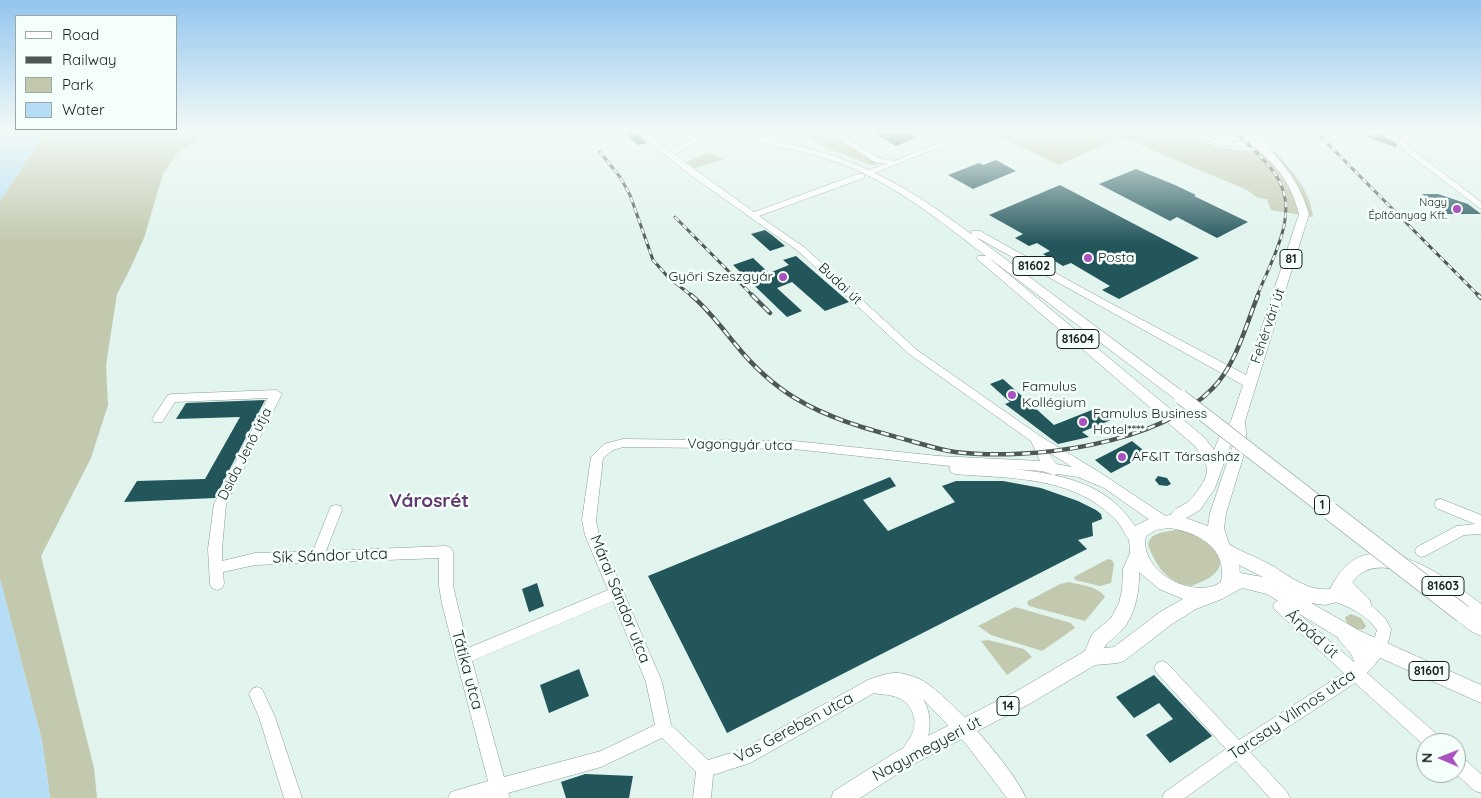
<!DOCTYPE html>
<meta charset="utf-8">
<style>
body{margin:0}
#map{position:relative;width:1481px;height:798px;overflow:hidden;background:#e1f4ee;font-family:Quicksand,sans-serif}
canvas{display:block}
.legend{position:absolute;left:15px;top:15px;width:162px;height:115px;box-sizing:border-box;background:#f4fffb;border:1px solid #9da7a3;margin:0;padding:6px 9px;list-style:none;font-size:15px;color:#1b2220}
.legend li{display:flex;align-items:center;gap:10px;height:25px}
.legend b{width:25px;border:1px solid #9da7a3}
.north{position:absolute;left:1416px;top:733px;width:50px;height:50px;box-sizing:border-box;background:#f4fffb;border:1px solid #9da7a3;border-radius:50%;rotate:271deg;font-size:14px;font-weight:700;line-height:20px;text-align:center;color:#1b2220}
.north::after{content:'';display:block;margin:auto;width:18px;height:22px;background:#a952c0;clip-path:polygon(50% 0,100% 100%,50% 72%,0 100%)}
</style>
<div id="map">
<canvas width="1481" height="798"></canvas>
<ul class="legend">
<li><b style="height:6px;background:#fff"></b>Road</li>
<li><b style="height:6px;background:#4d5754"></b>Railway</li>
<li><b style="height:14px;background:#c2c9ae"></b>Park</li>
<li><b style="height:14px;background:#b5def6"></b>Water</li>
</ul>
<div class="north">N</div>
</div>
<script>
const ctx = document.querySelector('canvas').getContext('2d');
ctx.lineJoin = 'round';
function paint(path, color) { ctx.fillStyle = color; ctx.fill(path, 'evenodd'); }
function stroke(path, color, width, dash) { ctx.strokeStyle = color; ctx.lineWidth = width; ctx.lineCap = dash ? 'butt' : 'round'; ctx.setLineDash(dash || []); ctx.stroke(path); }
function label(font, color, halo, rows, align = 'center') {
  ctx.font = font + ' Quicksand,sans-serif'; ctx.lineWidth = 5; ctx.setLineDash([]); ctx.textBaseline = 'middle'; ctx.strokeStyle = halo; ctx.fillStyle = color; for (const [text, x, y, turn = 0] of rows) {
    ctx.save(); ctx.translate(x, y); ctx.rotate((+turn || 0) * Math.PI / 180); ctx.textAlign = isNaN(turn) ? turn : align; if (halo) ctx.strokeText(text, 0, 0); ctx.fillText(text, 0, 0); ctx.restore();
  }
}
paint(new Path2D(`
 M46,132h168l-35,19 -16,23 -19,64 -14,31 -13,25 -11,71 2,40 -17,53 -50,98 53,212 3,30h-47l-8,-57 -42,-162v-379z
 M802,132h27l35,21 -1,3 15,6 -2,3h-5l-47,-18z
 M990,132h185l40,14 24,4 37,2c18,22 33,36 37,65l-42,-7 -4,-11 -9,-1 -11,-8 -126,-53 -62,28z
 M709,153l15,6 -29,9 -9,-6z
 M1182,529c14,6 55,27 31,46 -6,5 -15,8 -21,11 -25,-3 -36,-20 -44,-41 2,-15 23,-13 34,-16z
 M1108,559l4,1 2,4 -3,19 -11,3 -25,-6 -1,-3z
 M1069,582c11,3 29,4 36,15l-20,24 -56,-15 -2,-3 1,-2 32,-17z
 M1015,607l56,16 4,5 -33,23 -51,-16 -13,-9z
 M1351,614l10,4 5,8 -2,3c-9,2 -18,-4 -19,-12z
 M988,640l36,9 8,8 -25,18 -26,-34z`), '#c2c9ae');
paint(new Path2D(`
 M0,132h46l-46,68z
 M0,579l42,162 8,57h-50z`), '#b5def6');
paint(new Path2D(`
 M624,132h11l12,11 -9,2z
 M872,132h36l10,5 -22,9z
 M1380,134l17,10 -1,3 -33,-11z
 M996,160l20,11 -43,18 -25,-14 31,-12 4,2z
 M1136,169l39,16 21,10 -2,1 54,26 -31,16 -40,-21 -7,4 -71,-37z
 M1060,185l139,73 -80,41 -17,-9 8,-4 -39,-23 -8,3 -20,-12 7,-3 -13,-8 -8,3 -14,-8 8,-4 -34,-19z
 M1422,194h16l30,10 13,10h-34z
 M765,230l7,5 13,11 -15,5 -19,-17z
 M796,256l53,46 -24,9 -33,-29 -15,6 25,23 -15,6 -54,-52 20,-7 16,15 20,-8 -6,-5z
 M1003,379l51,46 43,-17 14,12 -29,12 7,5 -31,7 -53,-40 5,-2 -20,-18z
 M265,400l-50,98 -91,4 13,-21 68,-2 35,-62 -64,2 10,-16z
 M1132,441l16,13 -37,19 -16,-13z
 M1158,476l9,2 4,6 -4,2 -8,-1 -4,-5z
 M890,477l6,9 -33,14 25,31 67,-29 -13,-16 14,-5h47l38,7 37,13 18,9 5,4 1,5 -10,4 1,13 -15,4 9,9 -360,184 -79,-157z
 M537,583l7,23 -15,6 -7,-23z
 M579,669l10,27 -40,17 -9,-28z
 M1154,675l58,61 -42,27 -24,-28 27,-16 -14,-16 -25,15 -18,-21z
 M585,774l48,2 -4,22h-63l-5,-16z`), '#23565b');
const minor = new Path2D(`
 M637,132h8l25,19 34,-19h8l-37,23 79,57 104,-38h6v4l-105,38 45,31 113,103 123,86 59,36 68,45 2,4 -2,4 -5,1 -5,-1 -53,-37 -26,-11 -20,-3 -4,1 -12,-4 -29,-2c40,4 85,12 112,44 6,7 11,15 17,22l2,4 -2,4c-4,1 -7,2 -11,-1 -6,-6 -9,-16 -15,-22 -8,-8 -18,-16 -27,-21 -41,-23 -89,-21 -134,-25l-4,-2 -2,-3 1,-3 -156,-17 -171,-2 -10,3 -10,8 -7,62 3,15 63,147 9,43 37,35 33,-10 127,-70c13,-5 26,-10 40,-5 8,2 15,5 21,10 27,19 84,83 97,113h-19l-41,-54 -43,-45c12,18 8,53 -14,62l-6,-2 -2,-6c2,-6 7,-11 10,-17 9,-16 0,-36 -18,-40 -6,-2 -13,-1 -19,-3l-124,70 -37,12 -2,23h-18l3,-26 -34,-34 -61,29 -93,26 2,5h-62l3,-6 37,-11 -46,-177 -3,-18v-28l-184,7 -32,7 1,12 -2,4 -5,2 -5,-2 -2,-4 -2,-35 6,-45 54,-106 -93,4 -13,20h-8l-2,-3 16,-24 4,-1 104,-4 6,4 -56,110 -4,45v12l33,-8 58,-2 18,-45 5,-1 5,1 1,4 -16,41 120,-5 5,2 2,4v34l15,62 140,-58 -23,-55 -3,-15 9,-63 13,-13 19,-5 171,2 144,15 102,5 -9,-20 -122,-87 -111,-103 -109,-77zM1047,451l25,16 -16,-3zM613,601l33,81 9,43 -54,26 -97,26 -32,-116z
 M755,132h10l17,7 -7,2z
 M829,132h8l42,26 15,3 74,-29h10l-109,43 -4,-2 1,-2 20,-7 -12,-2z
 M1181,132h11l30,9 38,2 4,2 -4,2 -39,-2z
 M1410,132h8l-11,10 2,5 72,55v7l-78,-59 -4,-9z
 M1441,499l40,16v19l-17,1 -37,20 -5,2 -5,-2 -2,-4 2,-4 40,-21 18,-2 -39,-16 -1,-4 1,-4z
 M1343,576l5,2 22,22 1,5 14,13 6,11c-2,18 -12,32 -24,44l73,64 2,6h-16v4l-71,-64 -105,69 37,40 3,6h-20l-34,-37 -51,37h-23l3,-6 61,-43 -69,-76 -3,-5 3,-5 5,-2 5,2 72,77 105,-67 -69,-63 -2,-4 2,-4 5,-2 5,2 69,60c-1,-11 -13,-16 -17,-26l2,-5 5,-2 5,2 18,20 7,-11 3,-10c-12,-17 -28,-23 -47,-30l-2,-4 2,-4 5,-2 9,3 -8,-11 2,-4z
 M257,687l5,2 13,28 27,81h-18l-25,-81 -10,-23 3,-5z
 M1456,755l6,2 19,17v19l-6,-2 -20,-18z`);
const major = new Path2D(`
 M722,132c19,-2 39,4 57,9 81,18 127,44 192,93l1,-3h8l119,66 147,78 53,-161c-12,-45 -30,-50 -57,-82h10c26,24 47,47 57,82l-64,207 2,24 -21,68 -2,15 5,16c10,7 23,11 34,17 22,10 41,31 67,28 5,-9 10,-18 18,-25 39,-32 102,16 133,40v32c-10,-4 -22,-12 -27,-22l3,-6 3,-1c-23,-17 -64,-50 -95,-36 -11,5 -18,20 -24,30l-16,4 -14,-2 49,28 121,54v18l-134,-60 -80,-49 -25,-6 -20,11 -26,10 -24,15 -48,37 -6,2 -23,2 -64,38 -121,63 -50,32h-29l3,-7 62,-39 121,-61 68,-40 7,-17 19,-16 8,-15 3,-13 1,-21 7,-16 -1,-13 4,-13 20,-10 18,-2c5,-9 11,-8 18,-14 6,-6 18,-21 18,-31 0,-8 -7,-18 -12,-24l-219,-188 2,-2h8c-46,-35 -90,-71 -144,-92 -38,-14 -79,-20 -118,-30zM976,237l267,148 -12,36 -10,12 -7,17 -9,-12 -217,-181 188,143h10l2,-3 -2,-3zM1232,440l1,5 -23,68 -2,13 -22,-8 14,-8 15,-22zM1169,528c29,4 59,20 52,54 -27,19 -83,-11 -75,-46l10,-6zM1239,565l24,12 -23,-4zM1139,572l20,17 24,10 -23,13 -46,35 -10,1c4,-7 12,-11 17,-17 14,-14 19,-41 18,-59z`);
stroke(minor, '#8a9b96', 1);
stroke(major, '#8a9b96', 1);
paint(minor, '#fff');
paint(major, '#fff');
const railFar1 = new Path2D(`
 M1235,132c14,13 29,26 40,42 27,38 -3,84 -18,122
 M1316,132l163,164
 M600,152l20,25 10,18 23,65 15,17 24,19
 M675,217l78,79`);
const rail = new Path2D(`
 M691,295c17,14 31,33 45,50 17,21 36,39 59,53 36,22 77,32 116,43 15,4 29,9 44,11 75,9 202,-7 257,-63 23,-22 34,-64 46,-94
 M752,295l18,18
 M1478,295l3,3`);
stroke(railFar1, '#4d5754', 3);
stroke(rail, '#4d5754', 4.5);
stroke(railFar1, '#f4fffb', 2, [5.5]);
stroke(rail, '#f4fffb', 2.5, [8]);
const majorBridgeFar1 = new Path2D(`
 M1181,397l150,116`);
const majorBridge = new Path2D(`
 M1330,511l133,103`);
stroke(majorBridgeFar1, '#8a9b96', 15, []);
stroke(majorBridge, '#8a9b96', 19, []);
stroke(majorBridgeFar1, '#fff', 14);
stroke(majorBridge, '#fff', 18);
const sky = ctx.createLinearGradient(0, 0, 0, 243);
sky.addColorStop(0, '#93c5ee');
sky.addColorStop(0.54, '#f2faf7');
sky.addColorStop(1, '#f2faf700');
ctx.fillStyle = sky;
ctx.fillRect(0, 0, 1481, 243);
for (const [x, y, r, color] of [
 [1457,209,5,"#a952c0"],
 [1088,258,5,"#a952c0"],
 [783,277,5,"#a952c0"],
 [1012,395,5,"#a952c0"],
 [1083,422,5,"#a952c0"],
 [1122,457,5,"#a952c0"]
]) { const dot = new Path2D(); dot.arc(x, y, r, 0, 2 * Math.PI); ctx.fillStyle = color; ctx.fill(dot); stroke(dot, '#f4fffb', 2); }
label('11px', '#1b2220', '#f4fffb', [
 ["Nagy",1447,203],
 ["Építőanyag Kft.",1447,216]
], 'right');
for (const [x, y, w] of [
 [1291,259,22],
 [1034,266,42],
 [1078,339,42],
 [1322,505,15],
 [1443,586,42],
 [1429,671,40],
 [1008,706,22]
]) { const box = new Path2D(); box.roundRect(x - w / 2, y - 9.5, w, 19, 4); ctx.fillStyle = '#f4fffb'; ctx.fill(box); stroke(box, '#1b2220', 1); }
label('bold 12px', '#1b2220', null, [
 ["81",1291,259],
 ["81602",1034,266],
 ["81604",1078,339],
 ["1",1322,505],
 ["81603",1443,586],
 ["81601",1429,671],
 ["14",1008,706]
]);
label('14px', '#1b2220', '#f4fffb', [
 ["Posta",1098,258],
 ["Győri Szeszgyár",773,277,"right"],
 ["Famulus",1022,387],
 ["Kollégium",1022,403],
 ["Famulus Business",1093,414],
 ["Hotel****",1093,430],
 ["AF&IT Társasház",1132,457]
], 'left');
label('14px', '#1b2220', '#f4fffb', [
 ["Budai út",840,284,43],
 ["Fehérvári út",1268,326,-71],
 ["Vagongyár utca",740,445,1],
 ["Dsida Jenő útja",245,454,-63]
]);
label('16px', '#1b2220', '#f4fffb', [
 ["Sík Sándor utca",330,556,-2],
 ["Márai Sándor utca",620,599,68],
 ["Árpád út",1312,634,42],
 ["Tátika utca",467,670,75],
 ["Tarcsay Vilmos utca",1292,715,-34],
 ["Vas Gereben utca",794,728,-28],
 ["Nagymegyeri út",927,749,-28]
]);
label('bold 19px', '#63386e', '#f4fffb', [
 ["Városrét",429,501]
]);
</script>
